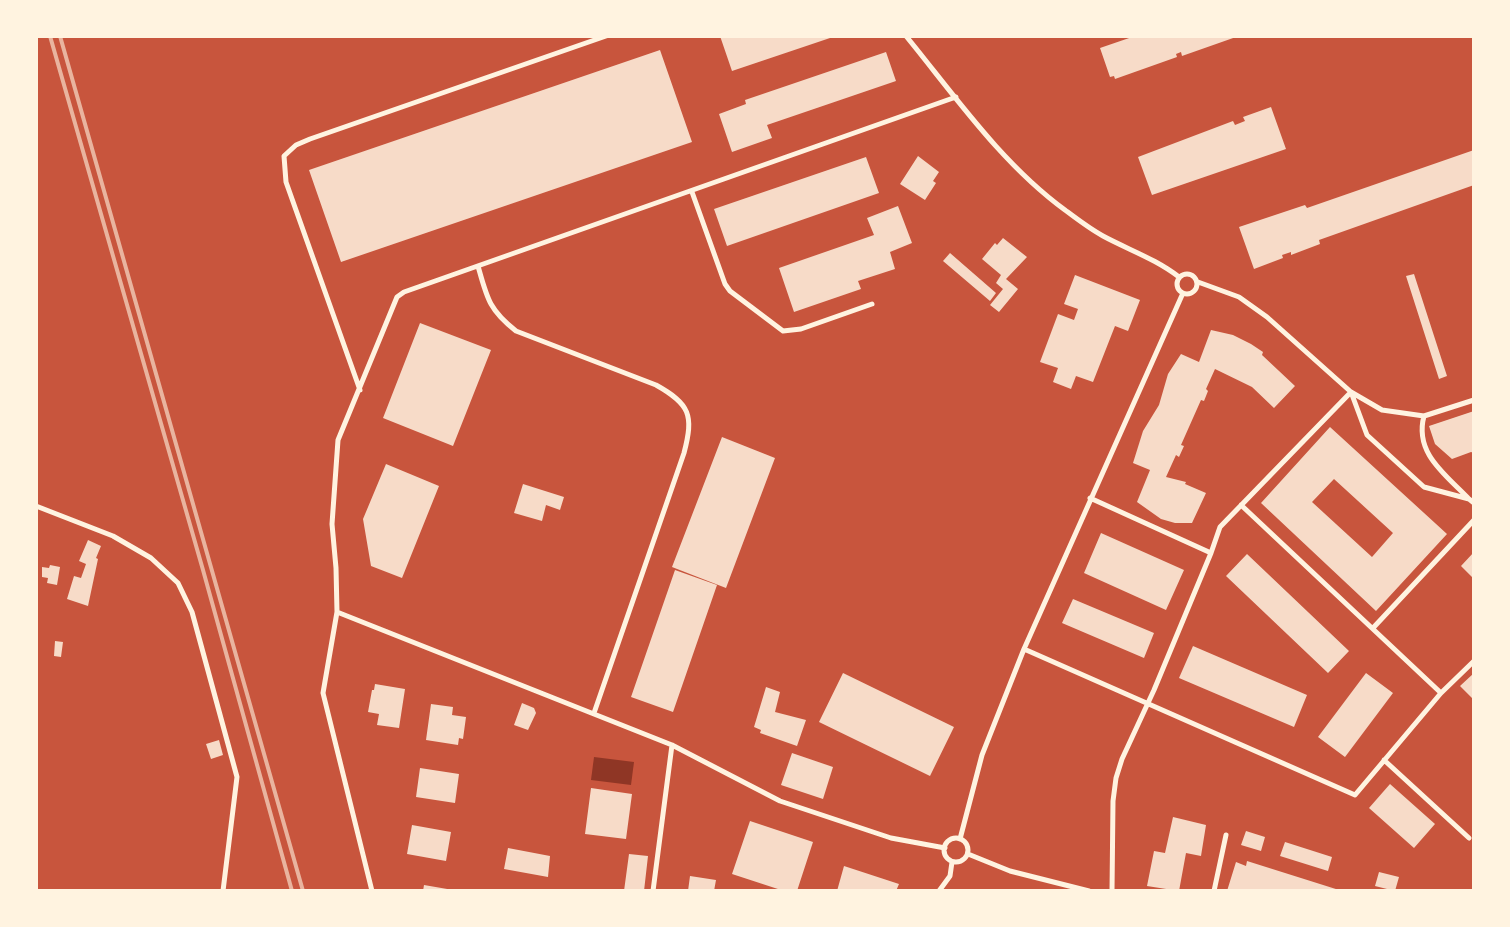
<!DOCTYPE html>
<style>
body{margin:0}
#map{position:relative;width:1510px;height:927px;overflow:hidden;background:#c8553d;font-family:Raleway,sans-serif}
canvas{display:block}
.frame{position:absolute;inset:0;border:38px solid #fff3e0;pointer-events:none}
</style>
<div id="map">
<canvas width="1510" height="927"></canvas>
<div class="frame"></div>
</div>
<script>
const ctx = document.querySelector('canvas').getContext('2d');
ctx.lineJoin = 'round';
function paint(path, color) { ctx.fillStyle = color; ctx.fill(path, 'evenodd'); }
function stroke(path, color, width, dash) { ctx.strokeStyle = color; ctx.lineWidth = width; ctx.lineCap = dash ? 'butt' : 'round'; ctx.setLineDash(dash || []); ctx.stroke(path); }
paint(new Path2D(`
 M594,757l40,5 -3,23 -40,-5z`), '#8f3625');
paint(new Path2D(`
 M720,36h113v1l-101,34z
 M1135,36h101v1l-54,19 -1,-4 -5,2 1,3 -62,22 -1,-3 -4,1 -10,-29z
 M660,50l32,92 -351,120 -32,-92z
 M886,52l10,29 -129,44 5,13 -40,14 -13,-38 27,-10 -1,-4z
 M1271,107l15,42 -134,46 -14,-38 95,-36 2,4 10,-4 -2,-4z
 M1474,150v35l-155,55 1,4 -29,11v-3l-9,3 1,3 -29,11 -15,-42 66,-22 2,3z
 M918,156l21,16 -6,9 3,2 -11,17 -25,-16z
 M866,157l13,36 -152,53 -13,-37z
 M898,206l14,37 -22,9 5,17 -37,12 3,8 -67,23 -15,-44 95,-33 -7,-17z
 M1003,238l24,19 -21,22 12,10 -19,23 -9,-7 13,-16 -7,-6 5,-8 -19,-16 13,-16 2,2z
 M950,253l46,40 -6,8 -47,-40z
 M1414,274l33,102 -8,3 -33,-103z
 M1075,275l65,25 -12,31 -13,-5 -22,56 -17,-6 -5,13 -18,-7 5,-14 -18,-6 18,-48 16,6 4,-11 -14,-5z
 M420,323l71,27 -38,96 -70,-28z
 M1211,330l22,5 18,9 12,8 -1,3 33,31 -21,22 -22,-21 -37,-18 -9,20 2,2 -4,10 -3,-1 -20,45 3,1 -5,11 -3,-2 -10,22 20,5 -1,2 21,9 -14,30h-17l-14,-4 -24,-17 13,-32 -17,-7 10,-32 16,-26 9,-31 13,-20 18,8z
 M1474,411v42l-3,-1 -19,7 -17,-15 -6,-18z
 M1330,427l117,107 -71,77 -115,-108zM1334,479l59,54 -21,24 -60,-55z
 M722,437l53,21 -49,130 -54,-21z
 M386,464l53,22 -37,92 -31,-12 -8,-47z
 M523,484l41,13 -4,13 -14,-5 -4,16 -28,-8z
 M1101,533l83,37 -18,40 -82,-37z
 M88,540l13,6 -5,12 2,1 -10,47 -21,-7 7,-23 7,2 5,-14 -7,-3z
 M1474,552v27l-13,-13z
 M1247,554l102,97 -21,22 -102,-97z
 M50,565l10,2 -3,18 -10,-2 1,-5 -6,-1v-10l7,1z
 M675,570l42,15 -44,127 -42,-15z
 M1073,599l81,34 -10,25 -82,-35z
 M55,641l8,1 -2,15 -7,-1z
 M1193,646l114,49 -13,32 -115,-49z
 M843,673l111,54 -24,49 -111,-54z
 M1366,673l27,20 -48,64 -27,-20z
 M1474,673v27l-14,-14z
 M375,684l30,5 -6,39 -22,-3 2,-11 -11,-2 4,-22h2z
 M766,687l14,5 -5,20 31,8 -9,26 -37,-13 1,-3 -7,-3z
 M522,703l12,5 2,5 -8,17 -14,-5z
 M431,704l22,3 -1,8 14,2 -3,22 -4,-1 -1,7 -32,-5z
 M219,740l4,15 -12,4 -5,-15z
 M792,753l41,14 -10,32 -42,-14z
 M420,768l39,6 -4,29 -39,-6z
 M1390,784l45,40 -21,24 -45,-40z
 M591,788l41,6 -6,45 -41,-5z
 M1173,817l33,8 -5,31 -15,-3 -7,38 -32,-5 7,-35 11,2z
 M750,821l63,21 -16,49h-13l-52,-17z
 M412,825l39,7 -5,29 -39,-7z
 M1246,831l19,6 -4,14 -20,-6z
 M1285,842l47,15 -4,14 -48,-15z
 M508,848l42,8 -2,21 -44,-8z
 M629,854l19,2 -4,35h-20z
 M1247,861l92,29v1h-112l9,-29 10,4z
 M844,866l55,18 -3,7h-59z
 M1379,872l20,5 -4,14 -20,-5z
 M690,876l26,4 -2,11h-26z
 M424,885l29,5v1h-30z`), '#f7dbc8');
stroke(new Path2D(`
 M906,36c49,60 96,128 159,174 12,9 25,19 38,26 26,14 53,23 76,41
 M692,192l33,92 5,7 53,40 18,-2 71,-25
 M478,266c9,32 11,44 38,65l140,54c34,19 38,30 28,68l-90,260
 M1177 284a10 10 0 1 1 20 0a10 10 0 1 1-20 0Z
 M1198,282l41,15 28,20 84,75 16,43 57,52 45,12 5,4
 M360,390l-74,-208 -2,-26 12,-11 14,-6 296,-103
 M1351,392l31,18 42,6 50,-16
 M1424,416c-10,37 21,58 44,82
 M1090,498l121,55
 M1241,505l200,188
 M36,506l77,30 38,22 27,25 14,29 45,165 -14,114
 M337,612l335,133 108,56 111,37 54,10
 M1373,628l101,-108
 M1024,649l331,146 86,-102 33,-32
 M1384,760l85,78
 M944 850a12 12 0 1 1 24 0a12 12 0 1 1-24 0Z
 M960,839l22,-84 42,-106 159,-356
 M968,854l42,17 79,20
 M372,891l-49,-198 14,-81 -1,-44 -4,-44 6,-84 59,-143 7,-5 552,-195
 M653,891l19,-146
 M939,891l11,-15 2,-14
 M1112,891l1,-90 3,-23 6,-19 32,-69 57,-137 9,-26 131,-135
 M1214,891l12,-56`), '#fff3e0', 5);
stroke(new Path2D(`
 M50,36l153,534 89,321
 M60,36l243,855`), '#e9b49f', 4);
</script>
